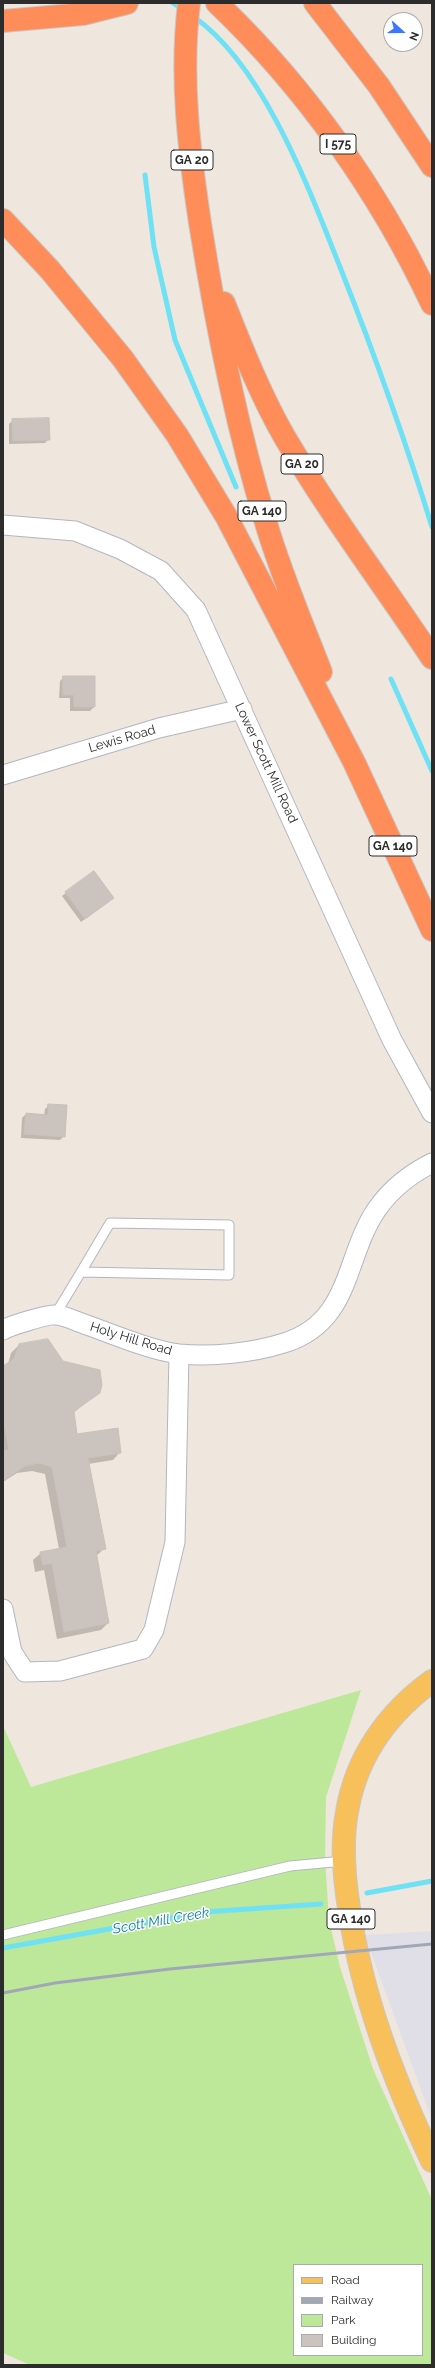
<!DOCTYPE html>
<style>
body{margin:0}
#map{position:relative;width:435px;height:2368px;overflow:hidden;background:#efe6de;font-family:Raleway,sans-serif}
canvas{display:block}
.frame{position:absolute;inset:0;border:4px solid #2c2c2c;pointer-events:none}
.legend{position:absolute;left:293px;top:2264px;width:130px;height:92px;box-sizing:border-box;background:#fff;border:1px solid #ababab;margin:0;padding:5px 7px;list-style:none;font-size:12px;color:#2c2c2c}
.legend li{display:flex;align-items:center;gap:8px;height:20px}
.legend b{width:20px;border:1px solid #ababab}
.north{position:absolute;left:383px;top:12px;width:40px;height:40px;box-sizing:border-box;background:#fff;border:1px solid #ababab;border-radius:50%;rotate:111deg;font-size:11px;font-weight:700;line-height:16px;text-align:center;color:#2c2c2c}
.north::after{content:'';display:block;margin:auto;width:14px;height:18px;background:#3b77ff;clip-path:polygon(50% 0,100% 100%,50% 72%,0 100%)}
</style>
<div id="map">
<canvas width="435" height="2368"></canvas>
<div class="frame"></div>
<ul class="legend">
<li><b style="height:5px;background:#f7c05b"></b>Road</li>
<li><b style="height:5px;background:#a0a7b7"></b>Railway</li>
<li><b style="height:11px;background:#bde799"></b>Park</li>
<li><b style="height:11px;background:#cac3be"></b>Building</li>
</ul>
<div class="north">N</div>
</div>
<script>
const ctx = document.querySelector('canvas').getContext('2d');
ctx.lineJoin = 'round';
function paint(path, color) { ctx.fillStyle = color; ctx.fill(path, 'evenodd'); }
function stroke(path, color, width, dash) { ctx.strokeStyle = color; ctx.lineWidth = width; ctx.lineCap = dash ? 'butt' : 'round'; ctx.setLineDash(dash || []); ctx.stroke(path); }
function label(font, color, halo, rows, align = 'center') {
  ctx.font = font + ' Raleway,sans-serif'; ctx.lineWidth = 3; ctx.setLineDash([]); ctx.textBaseline = 'middle'; ctx.strokeStyle = halo; ctx.fillStyle = color; for (const [text, x, y, turn = 0] of rows) {
    ctx.save(); ctx.translate(x, y); ctx.rotate((+turn || 0) * Math.PI / 180); ctx.textAlign = isNaN(turn) ? turn : align; if (halo) ctx.strokeText(text, 0, 0); ctx.fillText(text, 0, 0); ctx.restore();
  }
}
paint(new Path2D(`
 M432,1931v189l-66,-181 1,-4z`), '#e0dfe7');
paint(new Path2D(`
 M361,1690l-35,107 -1,62 4,61 11,47 33,102 59,131v165h-402l-27,-12v-627l28,61zM294,2265h128v90h-128z`), '#bde799');
paint(new Path2D(`
 M13,420l36,19 -4,4 -36,1v-20z
 M64,677l30,30 -4,4h-20v-13h-11l1,-17z
 M66,893l42,9 -27,20 -19,-26z
 M49,1105l15,31 -4,4 -39,-2 1,-20 4,-4 18,1 1,-6z
 M19,1345l43,17 37,31 -26,20 3,22 44,17 -7,8 -25,4 17,84 -9,8 12,67 -7,7 -44,9 -13,-69 -9,2 -2,-12 8,-7 18,-4 -14,-75 -13,-3 -15,2 -14,9v-114l5,-4 3,-11z`), '#0003');
stroke(new Path2D(`
 M173,3l9,6
 M194,17c70,49 115,172 146,250 34,86 65,172 92,260
 M145,175l9,72 21,93 61,147
 M391,679l41,92
 M367,1893l65,-12
 M3,1948l201,-36 117,-8`), '#6ee1f4', 5);
const building = new Path2D(`
 M49,418l1,22 -37,1 -1,-22z
 M63,676h32v31h-21v-12h-11z
 M94,871l20,27 -29,21 -20,-27z
 M48,1104l19,1 -2,32 -41,-3 2,-21 22,2z
 M48,1339l15,22 37,9 2,15 -2,8 -26,18 3,23 41,-6 3,25 -33,5 18,91 -10,2 13,72 -45,9 -12,-69 -9,2 -3,-13 27,-5 -15,-80 -12,-4 -15,3 -22,15v-30l6,-1 -6,-31v-53l11,-7 5,-15z`);
paint(building, '#cac3be');
stroke(building, '#cac1b8', 1);
const lane = new Path2D(`
 M55,1315l26,-43 148,3v-50l-119,-2 -29,49
 M3,1935l287,-69 54,-5`);
const street = new Path2D(`
 M3,525l72,6 45,18 41,22 35,39 196,430 40,73
 M3,775l156,-47 83,-19
 M3,1330c6,-4 45,-16 52,-15 9,0 20,6 29,9 29,10 65,26 95,30 34,3 73,-1 105,-11 68,-21 60,-86 93,-134 14,-20 33,-35 55,-46
 M3,1609l9,43 13,20 35,-1 83,-22 11,-19 21,-88 4,-188`);
const primary = new Path2D(`
 M432,1681c-44,32 -76,76 -85,131 -6,32 -3,64 2,96 13,89 45,172 83,253`);
const highway = new Path2D(`
 M189,3c-9,74 0,147 11,220 16,101 36,202 66,300 15,51 36,100 55,149
 M217,3c89,85 163,190 215,301
 M315,3l64,83 53,80
 M3,21l80,-7 44,-11
 M3,220l47,50 73,89 54,76 49,81 128,246 78,168
 M224,303c18,45 36,91 60,133 45,77 99,148 148,222`);
stroke(lane, '#b2b6c0', 11);
stroke(street, '#b2b6c0', 21);
stroke(primary, '#c8c8c8', 24);
stroke(highway, '#c8c8c8', 24);
stroke(lane, '#fff', 9);
stroke(street, '#fff', 19);
stroke(primary, '#f7c05b', 22);
stroke(highway, '#ff8d59', 22);
stroke(new Path2D(`
 M3,1993l52,-10 115,-14 262,-25`), '#a0a7b7', 3);
for (const [x, y, w] of [
 [338,144,36],
 [192,160,42],
 [302,464,42],
 [262,511,48],
 [393,846,48],
 [351,1919,48]
]) { const box = new Path2D(); box.roundRect(x - w / 2, y - 10, w, 20, 3); ctx.fillStyle = '#fff'; ctx.fill(box); stroke(box, '#2c2c2c', 1); }
label('bold 12px', '#2c2c2c', null, [
 ["I 575",338,144],
 ["GA 20",192,160],
 ["GA 20",302,464],
 ["GA 140",262,511],
 ["GA 140",393,846],
 ["GA 140",351,1919]
]);
label('13px', '#2c2c2c', '#fff', [
 ["Lewis Road",122,739,-16],
 ["Lower Scott Mill Road",266,763,65],
 ["Holy Hill Road",131,1339,17]
]);
label('italic 14px', '#087c9f', '#fff', [
 ["Scott Mill Creek",161,1921,-10]
]);
</script>
